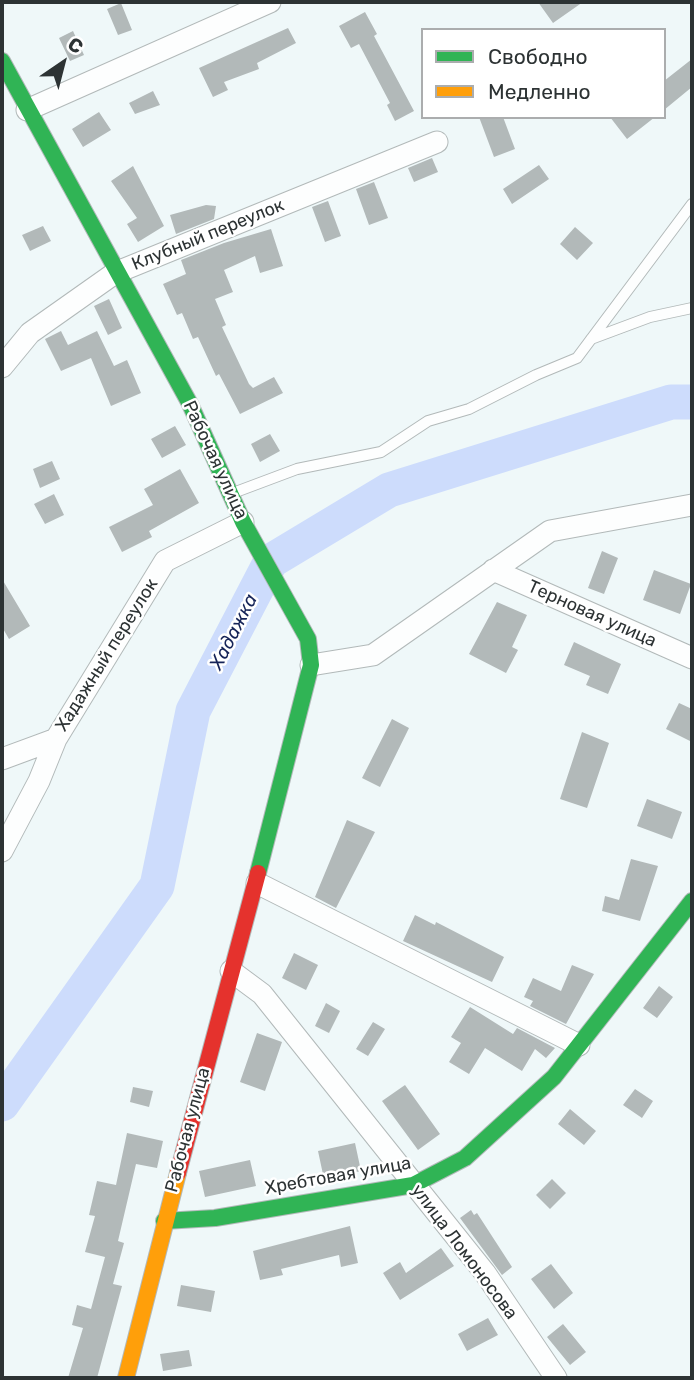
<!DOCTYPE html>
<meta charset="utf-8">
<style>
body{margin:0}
#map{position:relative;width:694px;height:1380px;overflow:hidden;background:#eff8f9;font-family:Rubik,sans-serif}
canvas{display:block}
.frame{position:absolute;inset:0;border:4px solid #2d3334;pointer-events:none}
.legend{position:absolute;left:421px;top:28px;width:245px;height:91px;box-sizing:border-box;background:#fff;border:2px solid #abadae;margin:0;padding:9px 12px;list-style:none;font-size:21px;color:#2d3334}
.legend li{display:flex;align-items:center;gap:14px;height:35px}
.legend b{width:35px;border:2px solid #abadae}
.north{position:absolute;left:28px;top:28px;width:70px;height:70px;-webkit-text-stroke:5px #fff;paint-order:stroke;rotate:35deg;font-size:19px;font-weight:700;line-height:28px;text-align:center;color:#2d3334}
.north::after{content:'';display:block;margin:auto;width:24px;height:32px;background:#2d3334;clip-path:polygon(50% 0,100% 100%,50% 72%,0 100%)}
</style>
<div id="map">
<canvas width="694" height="1380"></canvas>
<div class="frame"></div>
<ul class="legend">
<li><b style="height:9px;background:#30b455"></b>Свободно</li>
<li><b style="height:9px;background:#ff9f0a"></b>Медленно</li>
</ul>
<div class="north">С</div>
</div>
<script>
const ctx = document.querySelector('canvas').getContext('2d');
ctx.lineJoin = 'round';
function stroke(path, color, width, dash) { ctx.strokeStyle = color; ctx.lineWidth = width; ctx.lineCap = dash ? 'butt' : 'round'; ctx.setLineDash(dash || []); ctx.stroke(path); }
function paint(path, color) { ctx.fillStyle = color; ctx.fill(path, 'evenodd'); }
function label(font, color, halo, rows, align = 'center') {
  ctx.font = font + ' Rubik,sans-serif'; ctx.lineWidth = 5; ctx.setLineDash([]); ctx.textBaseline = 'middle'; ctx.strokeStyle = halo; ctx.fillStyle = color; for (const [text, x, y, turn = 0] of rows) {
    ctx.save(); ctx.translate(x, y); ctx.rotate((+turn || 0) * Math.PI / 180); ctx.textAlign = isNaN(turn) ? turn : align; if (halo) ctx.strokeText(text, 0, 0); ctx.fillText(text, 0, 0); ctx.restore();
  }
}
stroke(new Path2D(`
 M2,1104l155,-218 36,-175 78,-150 118,-71 282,-88h21`), '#cddcfc', 35);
paint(new Path2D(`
 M538,2h45l-30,21z
 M121,3l11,27 -14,5 -11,-26z
 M365,12l12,22 -3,2 40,75 -19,10 -8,-16 3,-2 -31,-59 -8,4 -12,-22z
 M288,28l8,15 -39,20 2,6 -35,13 4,8 -15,7 -14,-29z
 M73,31l11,24 -14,6 -11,-23z
 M692,59v28l-28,23v-29z
 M153,91l7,14 -25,9 -6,-11z
 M99,112l12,18 -28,17 -11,-18z
 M479,117h24l12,32 -21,8z
 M610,117h45l-28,22z
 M432,158l6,14 -24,10 -6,-14z
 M539,165l10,14 -37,25 -9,-15z
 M133,166l31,60 -26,16 -11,-18 10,-6 -26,-37z
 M374,182l14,36 -19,7 -13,-36z
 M328,201l13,35 -16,6 -13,-35z
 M206,205l10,1 -2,13 -38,15 -6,-19z
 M43,226l8,15 -21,10 -8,-16z
 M575,227l18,16 -16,17 -17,-16z
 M271,229l12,37 -23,7 -5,-17 -31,14 9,22 -18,7 11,26 -4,2 27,57 4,4 21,-11 9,16 -43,21 -21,-40 -3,2 -18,-39 -5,2 -11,-26 -5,2 -14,-31 23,-10 -5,-14 43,-17z
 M109,299l13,29 -14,7 -14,-29z
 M61,331l7,14 29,-14 17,35 13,-6 14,33 -30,13 -20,-48 -30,13 -16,-32z
 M175,426l11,19 -24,13 -11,-19z
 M270,434l10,17 -20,11 -9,-18z
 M52,461l8,18 -20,9 -7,-19z
 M180,469l19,34 -50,28 3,6 -30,15 -13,-25 44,-22 -9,-16z
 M54,494l10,21 -19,9 -11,-20z
 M602,551l16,7 -14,36 -16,-6z
 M654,570l37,14 -11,30 -37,-14z
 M2,579l28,47 -21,13 -7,-12z
 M497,602l30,13 -15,32 6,3 -12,23 -37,-19z
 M574,642l47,22 -13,30 -22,-9 4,-9 -26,-11z
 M679,703l13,6v33l-26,-13z
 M392,719l17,9 -29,59 -18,-9z
 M582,732l27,11 -22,65 -27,-9z
 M647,799l35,13 -10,27 -35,-13z
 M347,820l28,12 -39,76 -21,-11z
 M631,859l27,7 -18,55 -38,-10 3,-15 14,4z
 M415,915l20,10 1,-3 68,35 -12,25 -89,-41z
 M294,953l24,12 -12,25 -24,-12z
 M572,965l22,9 -28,50 -36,-18 3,-5 -9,-4 9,-19 28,13z
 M659,986l14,11 -16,21 -14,-10z
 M326,1003l14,8 -11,22 -14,-7z
 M470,1007l43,27 4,-6 38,20 -9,10 -11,-9 -13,22 -37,-23 -16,26 -20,-12 12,-19 -10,-6z
 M373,1022l12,7 -17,27 -12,-7z
 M257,1033l25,9 -17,49 -25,-9z
 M405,1085l35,49 -22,16 -36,-49z
 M133,1087l20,4 -4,16 -19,-5z
 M635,1089l18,12 -11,17 -19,-13z
 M570,1109l26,22 -12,14 -26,-21z
 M127,1133l36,8 -6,27 -21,-4 -18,77 6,2 -11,41 9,2 -25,92h-29l15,-50 -11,-3 5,-20 14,4 14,-52 -20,-5 10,-36 -6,-1 8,-34 19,4z
 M355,1143l6,28 -37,8 -6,-28z
 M250,1160l6,26 -51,11 -6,-26z
 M552,1179l14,14 -16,16 -14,-14z
 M471,1210l3,5 3,-2 35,54 -10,8 -42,-57z
 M350,1226l8,37 -17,4 -2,-12 -58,14 2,6 -23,5 -7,-29z
 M441,1248l13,18 -54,34 -17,-27 17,-11 6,11z
 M551,1264l22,29 -19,16 -23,-30z
 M181,1285l34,6 -4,21 -34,-6z
 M488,1318l10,17 -31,16 -9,-17z
 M563,1324l23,28 -16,13 -23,-28z
 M189,1350l3,16 -29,5 -3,-17z`), '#b2b9b9');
const lane = new Path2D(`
 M591,339l59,-22 42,-9
 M233,493l64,-24 84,-17 47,-31 41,-12 67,-34 41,-17 115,-154`);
const street = new Path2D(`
 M27,110l243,-108
 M2,367l28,-34 85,-60 322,-131
 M493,570l199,88
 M311,665l62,-10 177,-124 142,-26
 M2,759l54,-20 109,-178 78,-39
 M2,851l37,-70 17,-42
 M257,883l322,162
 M231,971l31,23 223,279 71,105`);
const fast = new Path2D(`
 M2,61l188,343 53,118 65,117 3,26 -53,208
 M164,1221l51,-3 198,-33 52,-27 89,-81 138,-176`);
const slow = new Path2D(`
 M126,1378l52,-205`);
const jam = new Path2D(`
 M178,1173l80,-300`);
stroke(lane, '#b2b9b9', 12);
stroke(street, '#b2b9b9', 23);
stroke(fast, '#b2b9b9', 18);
stroke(slow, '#b2b9b9', 18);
stroke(jam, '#b2b9b9', 18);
stroke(lane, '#fdfefe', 10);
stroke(street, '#fdfefe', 21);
stroke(fast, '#30b455', 16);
stroke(slow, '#ff9f0a', 16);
stroke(jam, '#e5322d', 16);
label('18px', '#2d3334', '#fff', [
 ["Клубный переулок",208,235,-22],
 ["Рабочая улица",215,460,65],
 ["Терновая улица",592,614,24],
 ["Хадажный переулок",107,655,-58],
 ["Рабочая улица",188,1130,-75],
 ["Хребтовая улица",338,1176,-10],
 ["улица Ломоносова",464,1252,53]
]);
label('italic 19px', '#162458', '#fff', [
 ["Хадажка",234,632,-63]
]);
</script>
